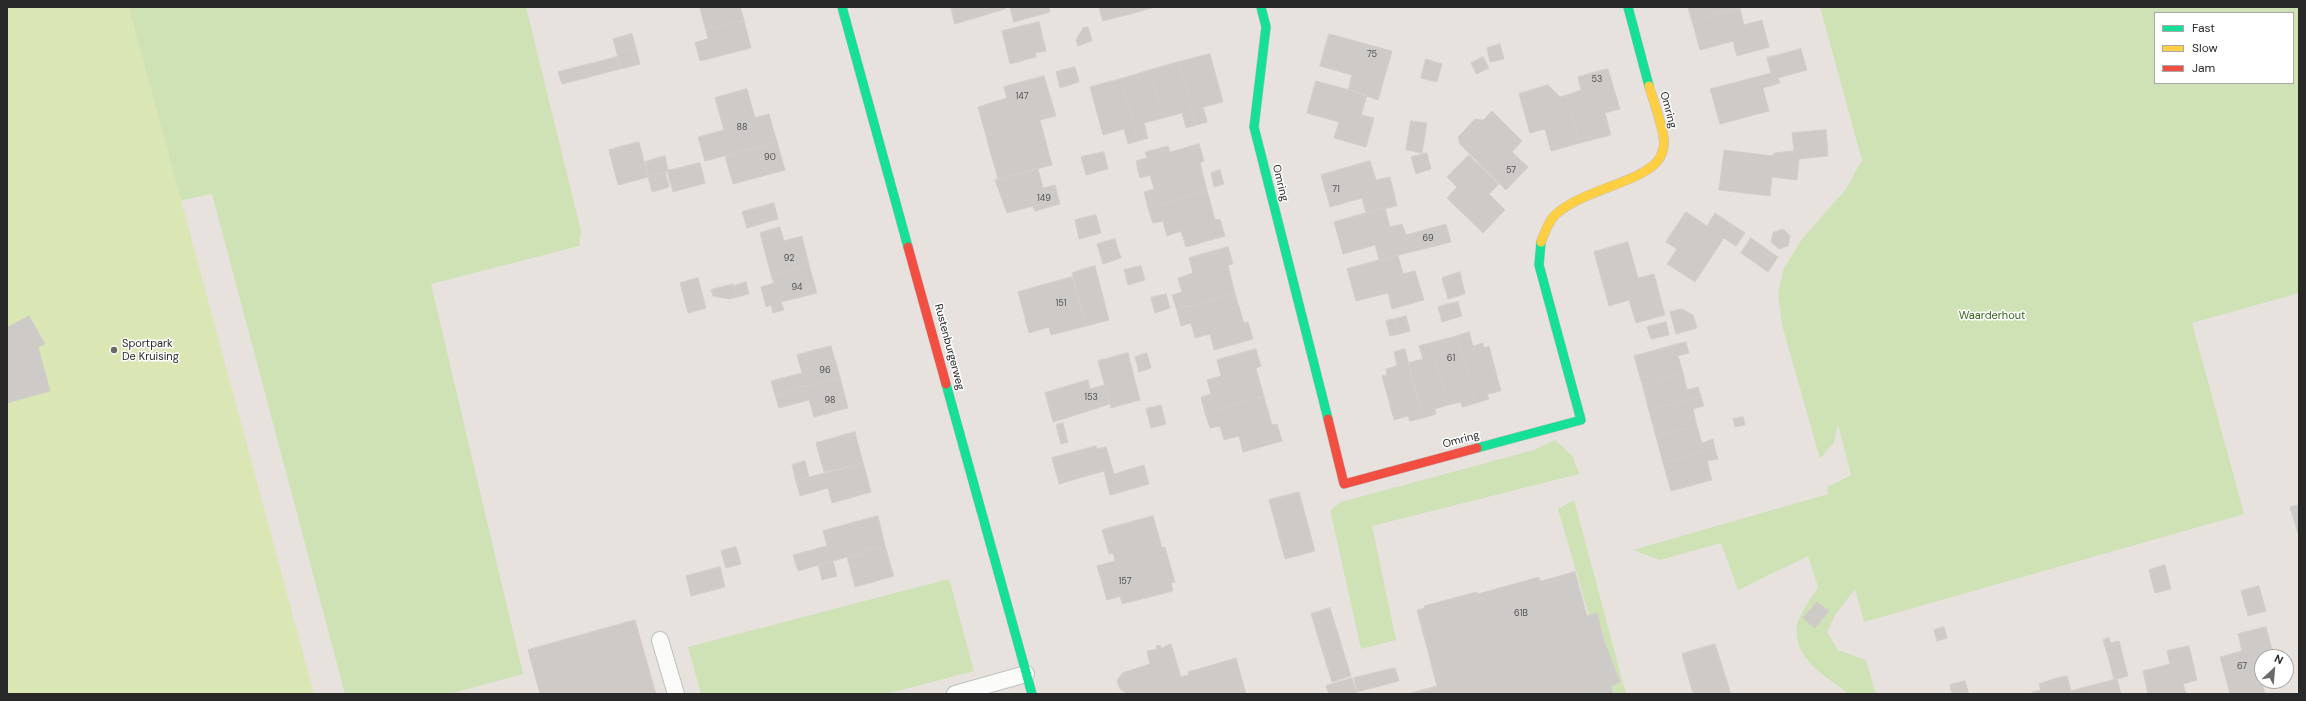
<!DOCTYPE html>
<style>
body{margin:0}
#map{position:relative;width:2306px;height:701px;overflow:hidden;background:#e7e2de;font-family:"DM Sans",sans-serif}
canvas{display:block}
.frame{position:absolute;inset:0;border:8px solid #282828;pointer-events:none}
.legend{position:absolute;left:2154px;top:12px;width:140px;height:72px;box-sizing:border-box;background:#fff;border:1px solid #a9a9a9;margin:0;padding:5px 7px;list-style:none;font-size:12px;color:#282828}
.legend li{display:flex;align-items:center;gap:8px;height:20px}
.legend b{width:20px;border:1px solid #a9a9a9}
.north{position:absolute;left:2254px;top:649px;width:40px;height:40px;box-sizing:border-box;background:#fff;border:1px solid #a9a9a9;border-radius:50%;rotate:26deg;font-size:11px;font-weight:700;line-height:16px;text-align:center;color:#282828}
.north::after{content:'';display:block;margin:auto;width:14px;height:18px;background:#6b6968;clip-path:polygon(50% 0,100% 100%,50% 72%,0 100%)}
</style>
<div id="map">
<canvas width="2306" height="701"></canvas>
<div class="frame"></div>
<ul class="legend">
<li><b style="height:5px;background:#16e098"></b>Fast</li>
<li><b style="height:5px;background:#ffcf43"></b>Slow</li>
<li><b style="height:5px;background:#f24e42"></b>Jam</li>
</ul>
<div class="north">N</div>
</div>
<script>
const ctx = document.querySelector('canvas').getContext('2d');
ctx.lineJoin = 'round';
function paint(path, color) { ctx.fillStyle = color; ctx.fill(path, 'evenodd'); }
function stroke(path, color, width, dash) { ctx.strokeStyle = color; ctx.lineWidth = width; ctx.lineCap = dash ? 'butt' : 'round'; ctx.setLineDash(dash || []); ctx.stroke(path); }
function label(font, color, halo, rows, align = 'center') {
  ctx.font = font + ' "DM Sans",sans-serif'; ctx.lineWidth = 3; ctx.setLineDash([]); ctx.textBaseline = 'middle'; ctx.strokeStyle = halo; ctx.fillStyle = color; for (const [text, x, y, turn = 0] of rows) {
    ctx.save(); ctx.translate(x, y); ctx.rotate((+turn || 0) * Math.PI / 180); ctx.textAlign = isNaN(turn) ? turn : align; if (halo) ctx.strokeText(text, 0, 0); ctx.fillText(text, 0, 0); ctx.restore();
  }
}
paint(new Path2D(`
 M110,7h416l55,224 -2,15 -148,38 92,390 -74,20h-104l-133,-500 -47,10z
 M1820,7h479v286l-107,30 52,191 -380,108 -9,-33 -20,26 -8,17 11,18 28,10 10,34h-30l-1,-3c-23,-17 -52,-33 -48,-66 1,-9 16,-29 21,-38l-10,-31 -70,34 -17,-47 -61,17 -27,-10 195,-56 -1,-7 24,-12 -13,-51 -4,18 -14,17 -38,-134 -4,-32 6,-25 18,-29 44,-50 16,-29zM2155,13h138v70h-138z
 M1555,440l18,17 6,17 -207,52 24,114 -35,9 -31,-139 11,-8 193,-52z
 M1574,500l52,194h-14l-54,-185z
 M949,579l25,92 -88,23h-185l-13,-47z`), '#cee2b6');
paint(new Path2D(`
 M7,7h122l185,687h-307z`), '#dae6b4');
const building = new Path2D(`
 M700,7h40l4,13 -38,10z
 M951,7h54v2l-50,15z
 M1010,7h39l1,5 -36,10z
 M1099,7h33l2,6 -31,8z
 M1132,7h23l-21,6z
 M1688,7h56l-52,14z
 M1740,8l4,17 18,-5 7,27 -32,9 -4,-15 -33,9 -8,-29z
 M744,20l7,28 -51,13 -5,-19 13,-3 -2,-9z
 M1039,22l7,29 -11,2 1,4 -26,7 -8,-33z
 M1088,27l4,14 -14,5 -2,-6 7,-12z
 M632,34l4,14 -19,6 -4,-15z
 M1329,34l63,17 -14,49 -30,-10 4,-15 -32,-9z
 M1500,44l4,15 -14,3 -3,-14z
 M636,48l4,16 -20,5 -3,-15z
 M1801,49l6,21 -29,8 2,5 -17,5 6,23 -49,13 -10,-35 61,-16 -4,-15z
 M1210,54l13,48 -20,5 4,15 -11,3 -17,-63z
 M617,57l3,12 -58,15 -4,-12z
 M1483,57l6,11 -13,6 -5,-11z
 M1426,59l16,5 -5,18 -16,-4z
 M1179,62l17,63 -10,3 -4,-15 -19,5 -13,-48z
 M1075,67l4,15 -19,6 -4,-16z
 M1608,69l12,40 -15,4 6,22 -31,8 -13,-48 14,-5 -3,-13z
 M1150,70l13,48 -19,5 4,15 -10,3 -17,-62z
 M1044,76l12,40 -16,4 12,45 -54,14 -20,-72 29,-9 -3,-11z
 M1121,79l17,62 -10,3 -4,-15 -21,6 -13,-48z
 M1316,81l51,14 -6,20 13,3 -8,29 -32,-9 5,-16 -32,-9z
 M1548,85l12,12 7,-2 13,48 -29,8 -6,-22 -15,4 -11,-39z
 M747,89l8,29 14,-4 8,28 -72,19 -7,-24 26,-7 -9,-32z
 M1492,111l30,30 -10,11 16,15 -22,23 -46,-46 -2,-7 17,-18 8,1z
 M1411,121l16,2 -5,30 -16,-3z
 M1826,130l2,26 -29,3 -2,21 -25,-3 -2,19 -51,-6 5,-40 49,6 1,-3 20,-2 -2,-18z
 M639,142l9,35 -30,8 -9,-35z
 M777,142l8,28 -52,14 -8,-28z
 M1199,144l5,17 -4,2 7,28 -59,17 -4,-16 10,-3 -4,-14 -10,3 -4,-17 11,-3 -2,-6 23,-6 2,6z
 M1104,152l4,17 -22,6 -5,-18z
 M1427,153l4,16 -15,5 -5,-17z
 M1469,155l30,29 -10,10 16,16 -22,23 -36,-35 10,-11 -10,-10z
 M665,156l3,15 -20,6 -3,-15z
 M1370,161l6,19 14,-3 7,29 -31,7 -4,-15 -32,9 -9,-32z
 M700,163l5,20 -32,9 -6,-21z
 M1038,169l5,19 12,-3 5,19 -25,7 -2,-5 -26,7 -12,-33z
 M1220,170l4,14 -10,3 -3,-14z
 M665,172l4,15 -17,5 -4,-15z
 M1207,191l8,29 5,-1 5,17 -39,11 -5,-16 -14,5 -4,-15 -10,2 -5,-15z
 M774,203l4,16 -31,9 -5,-16z
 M1385,208l5,19 12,-3 4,11 40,-11 5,18 -72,18 -4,-15 -32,9 -9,-32z
 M1686,212l21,14 8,-13 30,20 -9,13 -12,-8 -29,44 -28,-18 10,-15 -11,-7z
 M1096,215l5,18 -22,6 -4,-19z
 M780,227l4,14 18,-5 7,29 -38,10 -11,-42z
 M1783,229l7,7 -2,10 -9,3 -8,-7 2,-9z
 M1751,238l27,19 -10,15 -27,-19z
 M1115,239l6,19 -18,6 -6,-20z
 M1628,242l10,36 16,-4 11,41 -29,8 -7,-23 -20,6 -15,-54z
 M1228,247l5,17 -5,1 7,29 -58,16 -5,-15 10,-3 -4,-14 15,-5 -4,-15z
 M1398,255l5,19 12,-3 9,29 -32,9 -4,-16 -32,8 -9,-32z
 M809,265l8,28 -36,9 3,8 -11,3 -2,-8 -5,2 -5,-20 13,-4 -3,-8z
 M1095,266l14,54 -23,6 -14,-53z
 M1141,266l4,14 -17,5 -4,-15z
 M1460,272l5,22 -17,5 -6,-21z
 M1072,277l14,49 -35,9 -2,-8 -20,6 -11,-41z
 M698,278l8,30 -18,5 -8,-30z
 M746,282l3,12 -12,3 -3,-11z
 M733,284l4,13 -8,2 -16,-3 -2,-6z
 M1166,294l4,14 -15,5 -4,-15z
 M1235,294l9,29 4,-1 5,17 -39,11 -4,-16 -15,4 -4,-15 -10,3 -4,-16z
 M1458,302l4,14 -10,3 -4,-15z
 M1448,304l4,15 -10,3 -4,-15z
 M1682,309l11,6 4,13 -21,6 -6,-22z
 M29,316l16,28 -7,3 12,44 -43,12v-75z
 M1406,316l4,15 -10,3 -5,-15z
 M1395,319l5,15 -10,2 -4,-15z
 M1666,322l3,13 -18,4 -4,-12z
 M1469,332l4,14 10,-3 1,5 5,-2 12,45 -14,3 2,5 -13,4 -19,-67z
 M1457,336l19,67 -14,4 -1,-5 -13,3 -17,-62z
 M1686,342l3,11 -11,3 5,17 -41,11 -8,-28z
 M1431,343l17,62 -13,4 1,5 -13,4 -15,-55 15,-4 -4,-13z
 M831,346l9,31 -65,18 -4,-14 31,-8 -5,-18z
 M1256,349l5,17 -5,2 8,29 -59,16 -4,-16 10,-3 -4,-14 14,-4 -4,-16z
 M1405,349l18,69 -13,3 -2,-5 -14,4 -12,-44 5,-1 -1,-6 11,-3 -3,-14z
 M1128,353l12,47 -29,8 -13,-47z
 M1147,353l4,15 -12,4 -4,-15z
 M1683,373l4,17 11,-3 3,9 -52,15 -7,-27z
 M840,377l8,31 -34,9 -5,-17 -30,8 -4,-13z
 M1088,380l2,9 15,-4 5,19 -57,18 -8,-29z
 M1701,396l3,10 -11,3 4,17 -41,11 -7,-26z
 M1264,397l8,28 5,-1 5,17 -39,11 -4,-16 -15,4 -4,-14 -10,2 -5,-15z
 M1161,405l5,19 -15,4 -5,-19z
 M1743,417l2,8 -10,2 -2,-8z
 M1063,423l5,19 -7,2 -5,-19z
 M1697,426l5,17 11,-4 2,10 -52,14 -7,-26z
 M855,432l8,31 -39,9 -8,-29z
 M1096,446l1,3 9,-2 8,27 30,-9 5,19 -39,11 -6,-24 -45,13 -7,-26z
 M1715,449l3,10 -11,2 5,19 -41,11 -8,-28z
 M805,461l4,16 -13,4 -4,-16z
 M863,463l8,29 -39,11 -4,-15 -28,8 -4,-15z
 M1299,492l16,59 -30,8 -16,-59z
 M2299,505v28h-1l-8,-26z
 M878,516l7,30 -87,25 -5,-16 34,-9 -4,-15z
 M1153,516l9,32 3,-1 10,35 -4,1 2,8 -51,13 -2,-8 -13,4 -10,-34 18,-5 -2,-8 -4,1 -7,-24z
 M885,546l9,30 -39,11 -8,-30z
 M736,547l5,17 -15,4 -5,-17z
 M833,561l4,15 -15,4 -4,-15z
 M2165,565l6,24 -16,4 -6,-23z
 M720,567l5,20 -34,9 -5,-20z
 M1575,572l12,44 10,-3 7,28 16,41 -9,4 2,8h-206l30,-8 -20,-76 8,-2 -1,-2 53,-14 1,2 61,-17 1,4z
 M2259,586l7,25 -18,5 -7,-25z
 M1817,602l12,9 -14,17 -12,-10z
 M1330,608l21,68 -19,6 -21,-68z
 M635,620l21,74h-116l-12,-44z
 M1944,627l3,11 -10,3 -3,-11z
 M2266,627l8,30h-12v5l-5,2 8,30h-35l-10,-37 22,-6 -4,-17z
 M2109,638l2,5 8,-2 3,12 -14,3 -5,-16z
 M1171,644l10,33 8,-2 -1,-3 48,-14 10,36h-113l-7,-1 -6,-4 -3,-8 5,-8 28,-9 -3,-13 10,-2 -1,-3 4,-1 1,3z
 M1715,644l16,50h-38l-11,-40z
 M2189,646l8,34 -14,4 3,10h-38l-5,-23 27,-7 -3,-13z
 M2122,653l6,23 -14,4 -6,-24z
 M1395,668l4,13 -42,11 -3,-14z
 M2067,676l5,18h-13l-4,-15z
 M1352,678l5,16h-28l-3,-8z
 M2055,679l4,15h-26l-1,-2 9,-2 -2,-6z
 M2117,679l4,15h-49l-1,-3z
 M1965,681l4,13h-17l-2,-9z`);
paint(building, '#cecac8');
stroke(building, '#d2ceca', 1);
const lane = new Path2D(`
 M660,640l16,54
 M955,694l71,-20`);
const fast = new Path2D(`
 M842,7l66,240
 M1261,7l5,20 -12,100 74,292
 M1628,7l21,79
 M946,384l86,310
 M1477,448l104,-28 -42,-155 2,-23`);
const slow = new Path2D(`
 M1541,242c4,-10 7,-20 14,-27 26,-25 89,-33 104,-56 3,-4 5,-12 5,-17 0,-13 -11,-42 -15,-56`);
const jam = new Path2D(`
 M908,247l38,137
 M1328,419l16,65 133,-36`);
stroke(lane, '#c0bfc0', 18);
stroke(fast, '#c0bfc0', 10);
stroke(slow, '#c0bfc0', 10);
stroke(jam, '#c0bfc0', 10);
stroke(lane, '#fbfbfa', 16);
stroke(fast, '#16e098', 9);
stroke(slow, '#ffcf43', 9);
stroke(jam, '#f24e42', 9);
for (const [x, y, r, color] of [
 [114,350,4,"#6b6968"]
]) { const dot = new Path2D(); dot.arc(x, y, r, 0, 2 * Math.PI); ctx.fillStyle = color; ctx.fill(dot); stroke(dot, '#fff', 1.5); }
label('9px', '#525151', null, [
 ["75",1372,55],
 ["53",1597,80],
 ["147",1022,97],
 ["88",742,128],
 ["90",770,158],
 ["57",1511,171],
 ["71",1336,190],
 ["149",1044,199],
 ["69",1428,239],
 ["92",789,259],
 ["94",797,288],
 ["151",1061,304],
 ["61",1451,359],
 ["96",825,371],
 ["153",1091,398],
 ["98",830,401],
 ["157",1125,582],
 ["61B",1521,614],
 ["67",2242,667]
]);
label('11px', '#282828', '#fff', [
 ["Omring",1668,110,75],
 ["Omring",1280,183,76],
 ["Rustenburgerweg",949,347,75],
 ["Omring",1461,440,-15]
]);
label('11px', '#336419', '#fff', [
 ["Waarderhout",1992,316]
]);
label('11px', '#282828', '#fff', [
 ["Sportpark",122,344],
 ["De Kruising",122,357]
], 'left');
</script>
